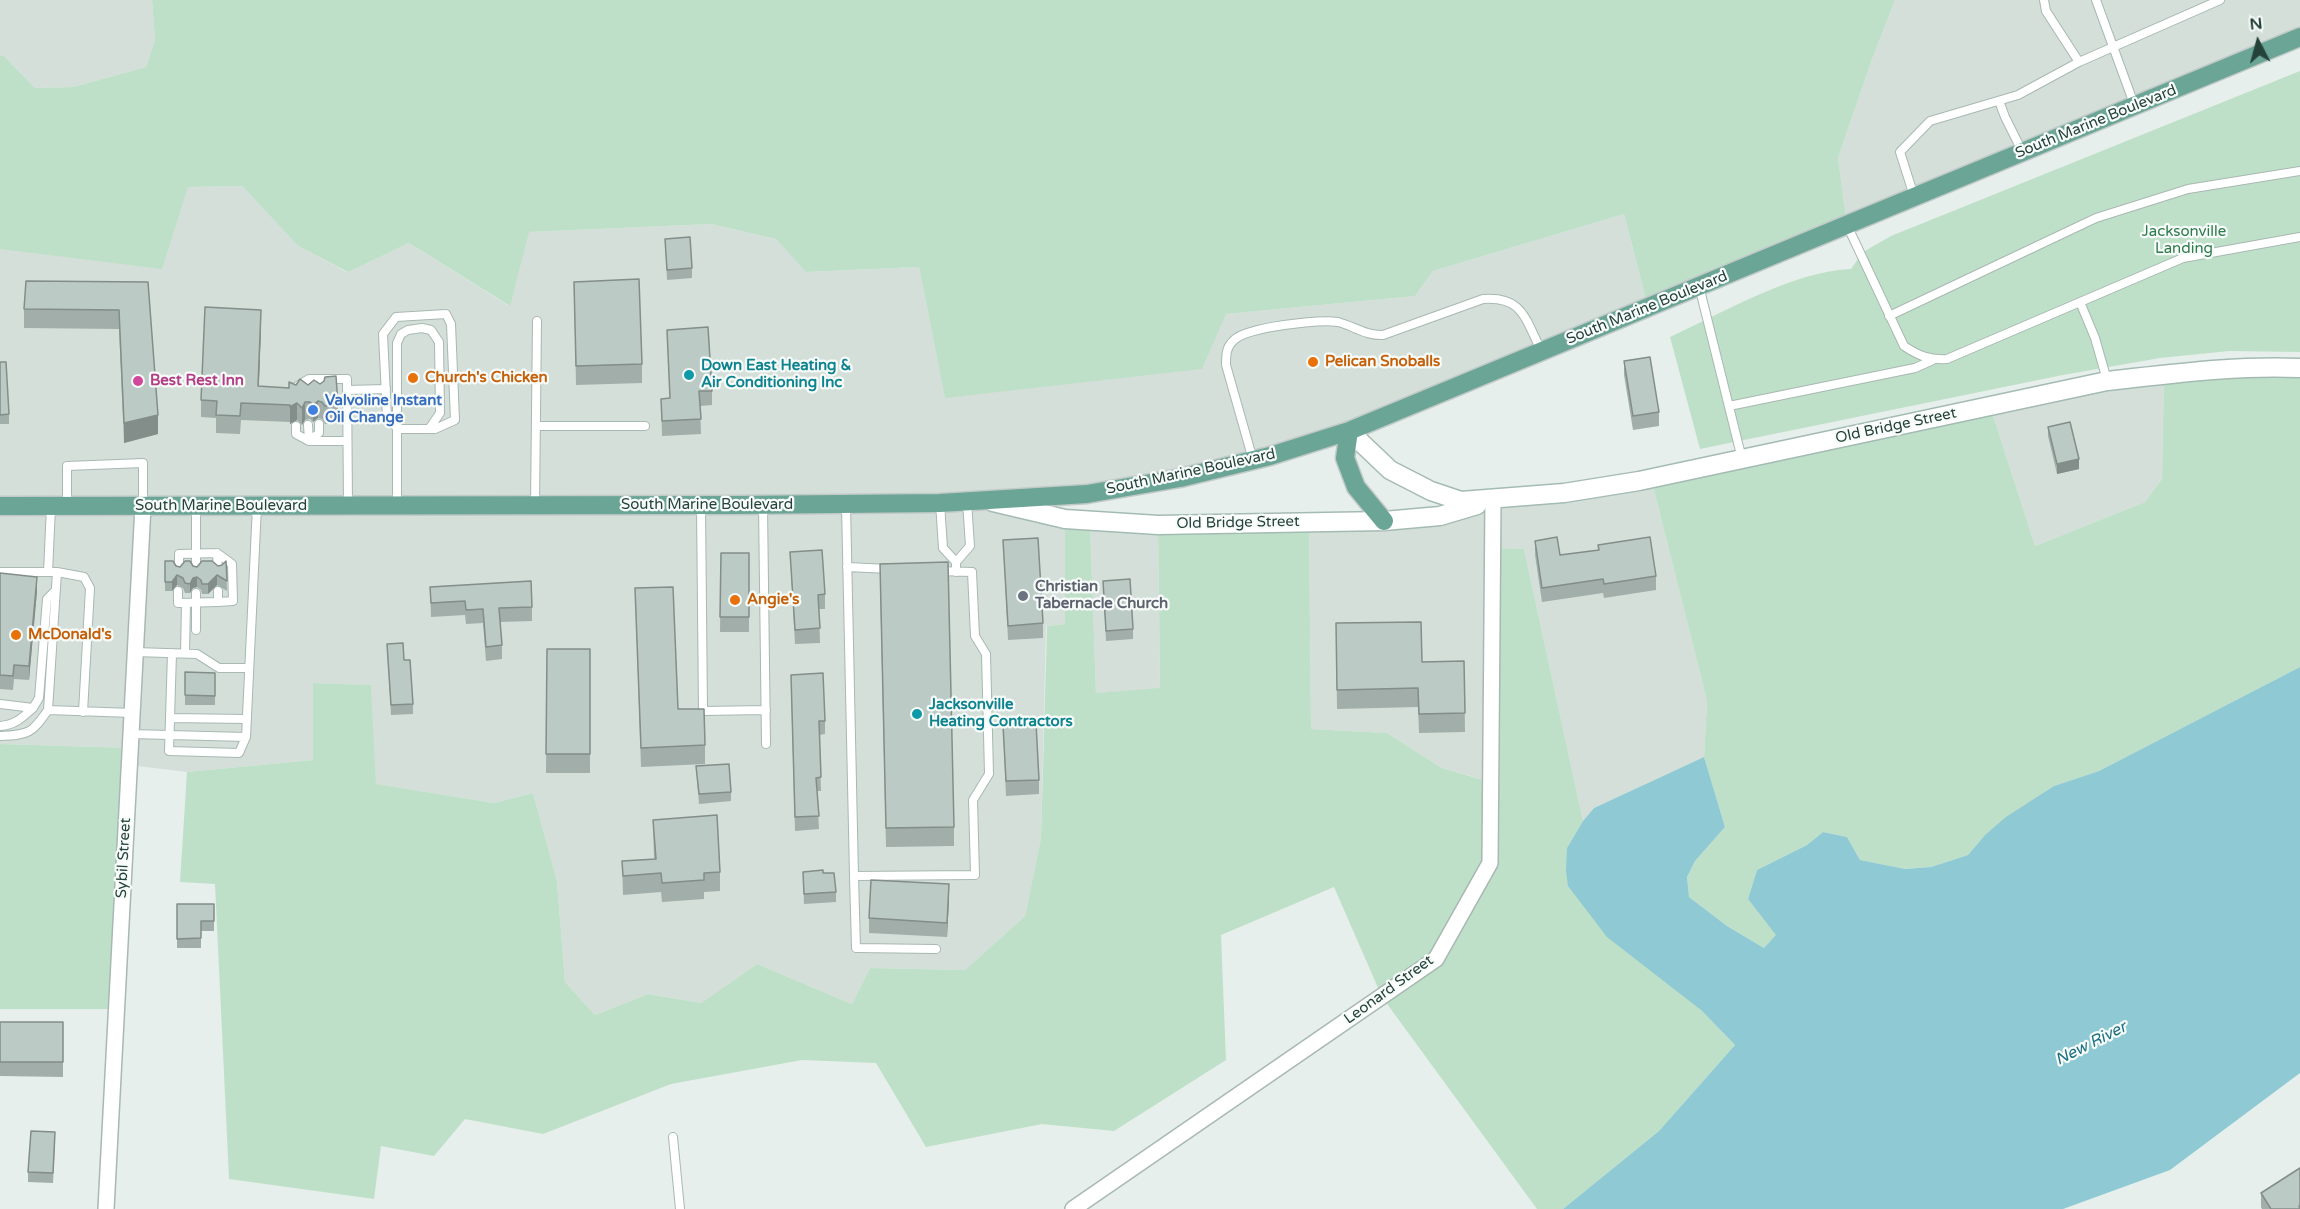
<!DOCTYPE html>
<style>
body{margin:0}
#map{position:relative;width:2300px;height:1209px;overflow:hidden;background:#e6efeb;font-family:"Varela Round",sans-serif}
canvas{display:block}
.north{position:absolute;left:2228px;top:12px;width:60px;height:60px;-webkit-text-stroke:4px #f7fbf9;paint-order:stroke;rotate:354deg;font-size:16px;font-weight:700;line-height:24px;text-align:center;color:#24423a}
.north::after{content:'';display:block;margin:auto;width:21px;height:27px;background:#24423a;clip-path:polygon(50% 0,100% 100%,50% 72%,0 100%)}
</style>
<div id="map">
<canvas width="2300" height="1209"></canvas>
<div class="north">N</div>
</div>
<script>
const ctx = document.querySelector('canvas').getContext('2d');
ctx.lineJoin = 'round';
function paint(path, color) { ctx.fillStyle = color; ctx.fill(path, 'evenodd'); }
function stroke(path, color, width, dash) { ctx.strokeStyle = color; ctx.lineWidth = width; ctx.lineCap = dash ? 'butt' : 'round'; ctx.setLineDash(dash || []); ctx.stroke(path); }
function label(font, color, halo, rows, align = 'center') {
  ctx.font = font + ' "Varela Round",sans-serif'; ctx.lineWidth = 4.5; ctx.setLineDash([]); ctx.textBaseline = 'middle'; ctx.strokeStyle = halo; ctx.fillStyle = color; for (const [text, x, y, turn = 0] of rows) {
    ctx.save(); ctx.translate(x, y); ctx.rotate((+turn || 0) * Math.PI / 180); ctx.textAlign = isNaN(turn) ? turn : align; if (halo) ctx.strokeText(text, 0, 0); ctx.fillText(text, 0, 0); ctx.restore();
  }
}
paint(new Path2D(`
 M0,0h152l3,40 -9,27 -73,20 -38,1 -31,-32h-4z
 M1895,0h405v37l-453,188 -9,-67 33,-96z
 M242,186l56,60 49,26 62,-29 100,63 19,-74 183,-8 65,15 31,33 112,-5 26,130 280,-83 190,-18 18,-25 191,-57 24,93 -299,124 -169,47 -195,21 80,20v105l-19,2 -5,212 -16,78 -60,54 -95,-2 -18,36 -95,-40 -56,39 -53,-9 -53,21 -30,-33 -8,-101 -24,-88 -39,10 -119,-19 -5,-99 -57,-2v77l-126,12 -58,-7 1,-17 -130,-4v-495h14l174,-62z
 M2164,375l-2,104 -17,23 -110,44 -45,-140z
 M1651,478l56,223 -3,56 -110,51 -11,13 -59,-272 -31,-1 -2,234 -49,-14 -55,-35 -76,-4 -2,-207 75,-1z
 M1090,521l68,4 2,164 -64,4z`), '#d4dfda');
paint(new Path2D(`
 M152,0h1743l-24,62 -33,96 9,67 -199,82 -24,-93 -191,57 -18,25 -189,18 -24,55 -257,29 -26,-131 -113,5 -30,-33 -65,-15 -182,8 -19,74 -101,-63 -61,29 -50,-26 -56,-60 -54,1 -26,82 -162,-20v-193h4l31,32 38,-1 73,-20 9,-27z
 M2300,71v281l-71,-1 -69,7 -97,17 -363,74 -30,-112c52,-24 124,-66 181,-68l12,-17 28,-16z
 M2300,368v299l-201,104 -45,15 -69,49 -17,20 -37,12 -27,2 -44,-9 -13,-23 -24,-5 -16,13 -50,25 -9,29 29,36 -13,13 -37,-22 -38,-29 -2,-20 8,-16 30,-34 -21,-70 3,-56 -56,-223 339,-72 45,140 110,-44 17,-23 2,-104z
 M1065,519l25,2 6,172 64,-5 -2,-163 151,-3 2,207 76,4 55,35 48,14 3,-234 31,1 59,272 -16,27 134,162 34,35 -76,86 -96,78h-26l-155,-212 -48,-110 -113,48 5,125 -112,71 -72,-7 -116,23 -50,-84 -74,-3 -131,24 -128,50 -78,-15 -31,37 -53,-10 -7,53 -145,-20 -14,-295 -35,-2 7,-110 126,-12v-77l58,2 5,99 118,19 39,-10 24,88 8,101 30,33 53,-21 53,9 56,-39 95,40 18,-36 95,2 60,-54 16,-78 6,-212 18,-2z
 M0,744l130,4 -13,261h-117z`), '#bfe0c8');
paint(new Path2D(`
 M2300,667v406l-130,97 -107,39h-500l96,-78 76,-86 -34,-35 -94,-73 -39,-51 -2,-15 1,-23 16,-27 11,-13 110,-51 21,70 -30,34 -8,16 2,20 38,29 37,22 12,-13 -28,-36 9,-29 50,-25 16,-13 24,5 13,23 45,9 26,-2 37,-12 17,-20 21,-18 48,-31 45,-15z`), '#8ec9d4');
const lane = new Path2D(`
 M2044,0l2,11 33,51 141,-62
 M2096,0l38,104
 M1999,101l6,16 17,34
 M1914,196l-14,-44 30,-31 88,-26 61,-33
 M1847,225l57,121c15,10 25,14 43,13l236,-101 117,-21
 M1699,286l43,173
 M2080,302l15,36 12,42
 M446,314l5,10 4,96 -20,9h-37l-11,-12 -4,-83 13,-17z
 M1889,316l207,-98 92,-29 112,-18
 M296,387l13,-8h38l1,126
 M347,390l39,-1
 M1729,406l186,-38 18,-8
 M308,425l1,16
 M296,426v8l13,7h38
 M536,426h109
 M309,441l10,-8v-9
 M1253,460l-27,-95c0,-10 0,-18 8,-25 13,-13 86,-21 104,-18 15,4 29,14 45,13l100,-36c40,-3 42,20 58,51
 M940,503l3,45 13,14v10
 M397,505v-162l4,-9 7,-4 14,-2 9,2 8,12 1,71 -11,16
 M535,505l2,-184
 M701,505l2,206 63,-1
 M763,505l3,239
 M846,505l8,371 121,-1 -2,-75 16,-26 -3,-120 -11,-18 -3,-64 -34,-1
 M67,506v-40l76,-3v42
 M217,553l15,11 1,37 -15,1
 M956,562l14,-16 -3,-44
 M847,567l43,2
 M179,571v-17l38,-1 1,17
 M196,571v-65
 M0,572h57l27,5 6,11 -7,124
 M48,572l3,-65
 M178,591v12l40,-1v-11
 M196,593v37
 M135,652l62,2 22,14h30
 M172,653l-3,98 70,2 7,-16 11,-231
 M185,653l1,-50
 M0,704l33,4 6,-10 8,-99 8,-8
 M48,710l9,-138
 M171,718l75,1
 M0,726c15,-1 22,-8 33,-18
 M131,734l115,3
 M0,736c29,-1 32,-3 48,-26l84,3
 M854,876l2,72 80,1
 M673,1137l7,72`);
const street = new Path2D(`
 M106,1209l37,-703
 M1073,1209l363,-250 54,-96 3,-363`);
const secondary = new Path2D(`
 M1349,431l41,39 41,21 30,10 103,-8 75,-12 468,-100c64,-7 129,-16 193,-13
 M993,502l72,17 93,6 226,-4 56,-5 37,-11`);
const primary = new Path2D(`
 M1349,431l-4,27 11,29 28,34
 M0,506l736,-1 204,-2 147,-9 93,-16 90,-22 79,-25 951,-394`);
stroke(lane, '#a8b8b2', 10);
stroke(street, '#a8b8b2', 18);
stroke(secondary, '#a4bbb3', 21);
stroke(primary, '#c2cac8', 21);
stroke(lane, '#fff', 8);
stroke(street, '#fff', 15);
stroke(secondary, '#fff', 18);
stroke(primary, '#6aa596', 18);
paint(new Path2D(`
 M665,239l27,29v10l-25,2z
 M148,282l10,152 -34,9 -5,-114 -95,-1v-19z
 M574,282l68,82v19l-66,2z
 M261,327l-2,59 30,2 7,-3h12l30,20v18l-13,1 -3,-5 -4,-1 -5,4 -3,-3 -5,1 -3,5 -5,-5 -7,4v-2l-49,-2 -1,14 -24,-1v-15l-15,-1v-17z
 M667,330l45,61v14l-12,1 1,28 -39,2 -1,-37 9,-1z
 M1624,361l35,51v14l-26,4 -9,-55z
 M0,362l9,52v10h-9z
 M2048,427l31,42 -22,5 -9,-38z
 M1003,540l40,83v15l-35,2z
 M1535,541l25,14 38,-5v-5l58,31v14l-52,8 -1,-5 -61,9 -7,-47z
 M790,552l35,42v15h-6l1,34 -25,1z
 M721,553h28v79h-29z
 M165,561l15,6 13,-1 4,1 21,-1 4,-1 4,-4 1,30 -10,-6 -9,9h-6l-1,-4 -4,-3 -4,1 -3,5h-5l-2,-5 -6,-3 -5,6h-7z
 M0,573l37,18 -8,89 -15,-1 -1,11 -13,-1z
 M1103,581l30,48v10l-27,2z
 M880,583l74,244v19l-68,1z
 M430,587l102,20v14l-32,1 2,23v14l-16,2 -3,-38 -17,1 -1,-9 -34,2z
 M635,588l43,121 27,36v19l-64,3z
 M1336,623l86,39 42,-1 1,71 -46,1 -1,-26 -81,2z
 M387,644l17,16 9,44v10l-22,1z
 M547,649h43v124h-44z
 M185,672l30,1v32h-30z
 M791,688l34,33v13l-6,1 2,56h-4l2,38 -24,2z
 M1003,725l36,55v14l-33,2z
 M696,766l35,26v9l-32,3z
 M653,820l67,52v19l-16,1v7l-42,3 -1,-10 -38,3 -1,-34 32,-2z
 M803,872l20,1 13,19v10l-32,2z
 M949,898l-2,39 -78,-4v-15z
 M177,904h37v27h-13v17h-24z
 M0,1022h63v55l-63,-1z
 M55,1142l-2,41 -25,-1v-10z
 M2261,1193l39,16h-38l-1,-2z`), '#a1aea9');
paint(new Path2D(`
 M261,310v17l-3,77v-18z
 M318,401v17l-5,4v-17z
 M305,402v18l-3,5v-17z
 M297,403v17l-7,4v-17z
 M158,415v19l-34,9v-20z
 M2079,459v10l-22,5v-10z
 M177,575v10l-5,6v-9z
 M217,575v10l-9,9v-10z
 M37,577v14l-8,89v-14z
 M197,577v10l-4,1 -3,5v-9l3,-6z
 M949,884v14l-2,39v-14z`), '#838d89');
const building = new Path2D(`
 M690,237l2,31 -25,2 -2,-31z
 M639,279l3,85 -66,2 -2,-84z
 M26,281l122,1 10,133 -34,8 -5,-113 -95,-1z
 M205,307l56,3 -3,76 31,2v-6l7,3 4,-6 8,6 6,-5 6,4 4,-3 1,-4 11,-1 2,29 -13,1 -3,-4 -4,-1 -5,4 -3,-3h-5l-3,6 -5,-5 -7,4v-2l-49,-2 -1,13 -24,-1 1,-14 -16,-1z
 M708,327l4,64h-13l2,28 -39,2 -1,-22 9,-1 -3,-68z
 M1650,357l9,55 -26,4 -9,-55z
 M0,362h6l3,52 -9,1z
 M2070,422l9,37 -22,5 -9,-37z
 M1557,537l3,18 39,-5 -1,-5 52,-8 6,39 -52,8 -1,-5 -61,9 -7,-47z
 M1038,538l5,85 -35,3 -5,-86z
 M822,550l3,44 -7,1 2,33 -25,2 -5,-78z
 M721,553h28v64h-29z
 M165,561h8l3,5 4,1 5,-6h5l3,5 4,1 5,-6h10l6,5 4,-1 4,-4 1,20 -10,-6 -9,9h-6l-1,-4 -4,-3 -4,1 -3,6 -5,-1 -2,-5 -6,-3 -5,7h-7z
 M948,562l6,265 -68,1 -6,-264z
 M0,573l37,4 -8,89 -15,-1 -1,11 -13,-1z
 M1130,579l3,50 -27,2 -3,-50z
 M531,581l1,26 -33,1 3,37 -16,2 -3,-38 -17,1 -1,-9 -34,2 -1,-16z
 M673,587l5,122h26l1,36 -64,3 -6,-160z
 M1421,622l1,40 42,-1 1,52 -46,1 -1,-26 -81,2 -1,-67z
 M403,643l1,17h6l3,44 -22,1 -4,-61z
 M547,649h43v105h-44z
 M185,672l30,1v23l-30,-1z
 M823,673l2,48h-6l2,56 -5,1 3,38 -24,1 -4,-142z
 M1036,723l3,57 -33,1 -3,-56z
 M729,764l2,28 -32,2 -3,-28z
 M717,815l3,57 -16,1v7l-42,3 -1,-10 -38,3 -1,-15 34,-2 -3,-39z
 M823,870v3h11l2,19 -32,2 -1,-22z
 M871,880l78,4 -2,39 -78,-5z
 M177,904h37v17h-13v17l-24,1z
 M0,1022h63v40h-63z
 M31,1131l24,1 -2,41 -25,-1z
 M2300,1168v38h-1l1,3h-29l-10,-16z`);
paint(building, '#bbcac4');
stroke(building, '#838d89', 1.5);
for (const [x, y, r, color] of [
 [1313,362,6,"#e8710a"],
 [689,375,6,"#0f9aa8"],
 [413,378,6,"#e8710a"],
 [138,381,6,"#d1479c"],
 [313,410,6,"#3f7fe0"],
 [1023,596,6,"#6b7280"],
 [735,600,6,"#e8710a"],
 [16,635,6,"#e8710a"],
 [917,714,6,"#0f9aa8"]
]) { const dot = new Path2D(); dot.arc(x, y, r, 0, 2 * Math.PI); ctx.fillStyle = color; ctx.fill(dot); stroke(dot, '#f7fbf9', 2); }
label('15px', '#24423a', '#f7fbf9', [
 ["South Marine Boulevard",2096,122,-22],
 ["South Marine Boulevard",1647,308,-22],
 ["Old Bridge Street",1896,426,-12],
 ["South Marine Boulevard",1191,472,-12],
 ["South Marine Boulevard",707,505],
 ["South Marine Boulevard",221,506],
 ["Old Bridge Street",1238,523,-1],
 ["Sybil Street",124,858,-87],
 ["Leonard Street",1389,990,-36]
]);
label('15px', '#2d7a4b', '#f7fbf9', [
 ["Jacksonville",2184,232],
 ["Landing",2184,249]
]);
label('bold 15px', '#c56008', '#f7fbf9', [
 ["Pelican Snoballs",1325,362],
 ["Church's Chicken",425,378],
 ["Angie's",747,600],
 ["McDonald's",28,635]
], 'left');
label('bold 15px', '#0d838f', '#f7fbf9', [
 ["Down East Heating &",701,366],
 ["Air Conditioning Inc",701,383],
 ["Jacksonville",929,705],
 ["Heating Contractors",929,722]
], 'left');
label('bold 15px', '#b23c85', '#f7fbf9', [
 ["Best Rest Inn",150,381]
], 'left');
label('bold 15px', '#366cbe', '#f7fbf9', [
 ["Valvoline Instant",325,401],
 ["Oil Change",325,418]
], 'left');
label('bold 15px', '#5b616d', '#f7fbf9', [
 ["Christian",1035,587],
 ["Tabernacle Church",1035,604]
], 'left');
label('italic 16px', '#1c6f80', '#f7fbf9', [
 ["New River",2091,1044,-27]
]);
</script>
